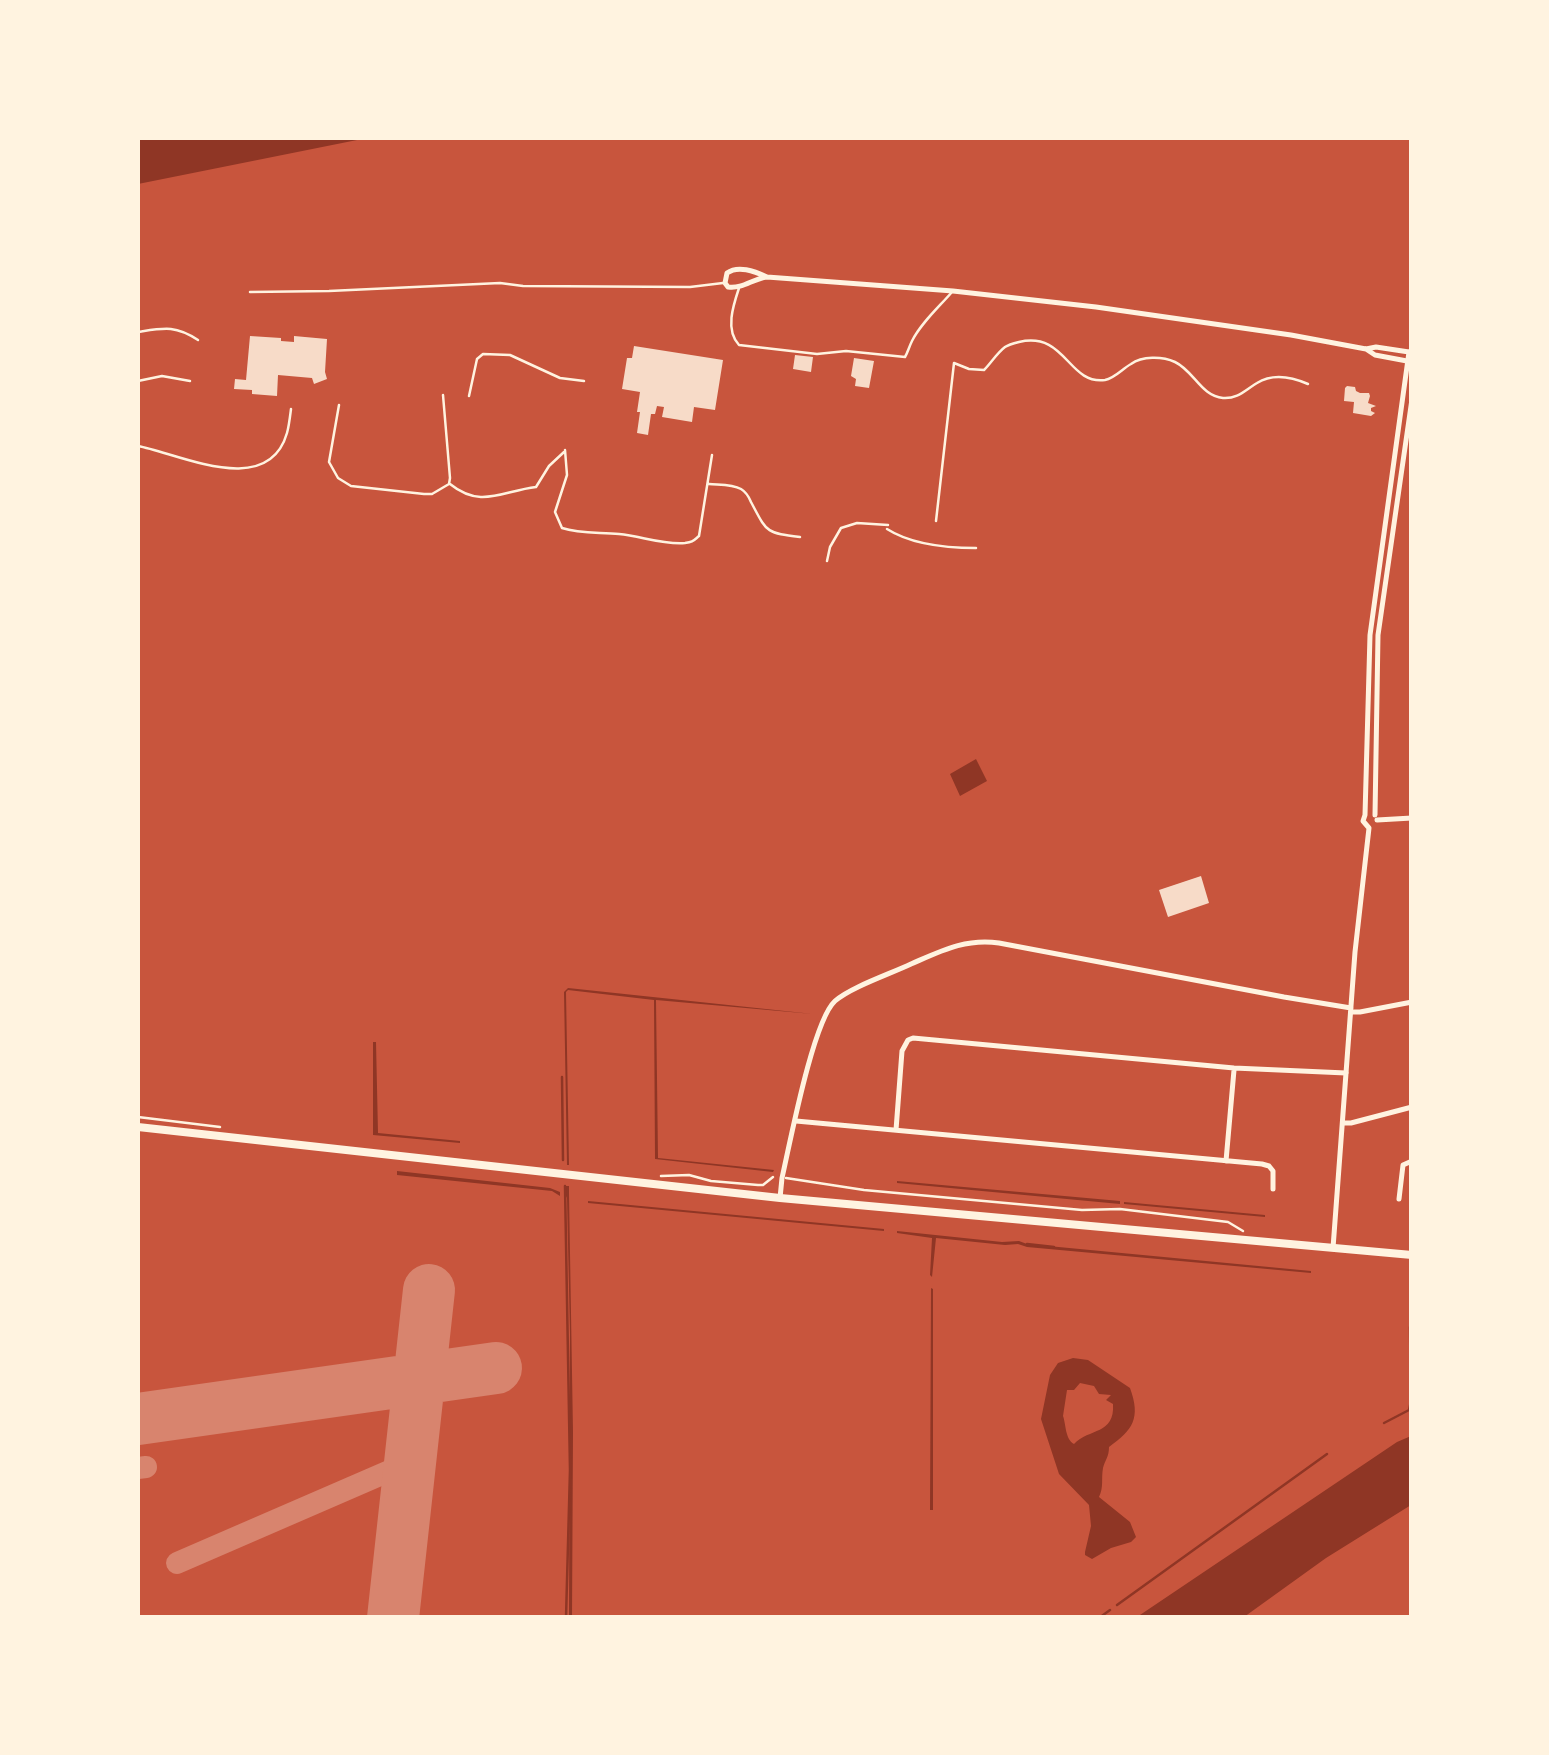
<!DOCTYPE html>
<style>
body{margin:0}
#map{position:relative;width:1549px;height:1755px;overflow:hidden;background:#c8553d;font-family:"Titillium Web",sans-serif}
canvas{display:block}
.frame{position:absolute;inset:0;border:140px solid #fff3e0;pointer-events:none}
</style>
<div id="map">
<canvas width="1549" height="1755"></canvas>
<div class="frame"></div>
</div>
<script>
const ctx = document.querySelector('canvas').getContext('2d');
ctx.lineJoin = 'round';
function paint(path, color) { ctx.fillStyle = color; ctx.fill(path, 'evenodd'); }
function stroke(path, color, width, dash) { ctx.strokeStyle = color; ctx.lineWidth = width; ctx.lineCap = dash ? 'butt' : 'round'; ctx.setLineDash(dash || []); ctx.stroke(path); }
paint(new Path2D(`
 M138,138h229l-229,46z
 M976,759l11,22 -27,15 -10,-22z
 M568,988l245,26 -157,-14 2,158 116,12 -1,2 -118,-13 -1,-159 -86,-10 -2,2 3,173h-2l-3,-173z
 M373,1042h3l2,91 82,8v2l-87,-8z
 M397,1171l153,17 10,4v4l-8,-5 -155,-16z
 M897,1181l223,20v3l-223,-21z
 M566,1186h3v8l4,238 -1,186 -3,-1 1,-283 -3,-136 -3,-6 2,-1z
 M588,1201l296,28v2l-296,-28z
 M1124,1202l141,13v2l-141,-13z
 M897,1231l105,11 17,-1 8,3 284,27v2l-284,-26 -9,-3 -13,1 -69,-7 -4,39 -2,-2 2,-37 -35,-5z
 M931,1288l2,1v221h-3z
 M1073,1358l15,2 42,28c11,30 3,42 -21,59 0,10 -4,13 -6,21 -2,11 1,19 -4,29l31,25 6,15 -5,5 -20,6 -19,11 -7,-4v-3l6,-26 -2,-21 -30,-31 -18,-55 9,-44 8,-12zM1080,1383l14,3 5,8 12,1 -5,5 7,4c2,31 -24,24 -39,40 -9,-5 -8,-20 -11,-28l4,-26h7z
 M1411,1436v69l-85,53 -82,59h-107l260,-175z`), '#8f3625');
stroke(new Path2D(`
 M562,1077l1,83
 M565,1186l5,284 -4,148
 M1027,1244l27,3
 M1384,1423l25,-13 2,-9 -1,-74
 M1117,1605l210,-151
 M1099,1618l11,-8`), '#8f3625', 2.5);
stroke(new Path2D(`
 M138,1468l8,-1
 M177,1563l233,-101`), '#d8846e', 22);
stroke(new Path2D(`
 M138,1419l358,-51
 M393,1618l36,-328`), '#d8846e', 52);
paint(new Path2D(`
 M250,336l31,2v3l13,1v-6l33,3 -2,33 2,7 -13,5 -2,-6 -34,-3 -1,21 -25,-2v-4l-18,-1 1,-10 11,1z
 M634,346l89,14 -8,50 -21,-3 -2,15 -30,-5 2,-10 -7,-1 -2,8h-4l-3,21 -11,-2 3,-21h-3l3,-20 -18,-3 5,-31h5z
 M795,355l18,2 -2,15 -18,-3z
 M854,358l20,3 -5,27 -14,-2 1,-7 -5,-3z
 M1347,386l8,1 1,4 4,2h9l1,3 -2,7 8,3 -5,2v3l4,2 -4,3 -18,-3 1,-11 -10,-1 1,-13z
 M1201,876l8,27 -41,14 -9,-27z`), '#f7dbc8');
stroke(new Path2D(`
 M138,1117l82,10
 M661,1176l28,-1 22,6 47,4h5l10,-8
 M786,1178l78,12 218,20 38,-1 108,13 15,9`), '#fff3e0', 2.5);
stroke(new Path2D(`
 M739,288c-6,18 -14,42 0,57l78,9 29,-3 59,6c3,-5 4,-10 7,-16 9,-18 27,-34 40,-49
 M250,292l79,-1 171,-8 23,3 167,1 33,-4
 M138,332c26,-4 37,-7 60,8
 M138,381l24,-5 28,5
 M469,396l8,-37 6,-5 27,1 50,23 24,3
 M339,405l-10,57 9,16 13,8 73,8h8l17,-10 1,-6 -7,-83
 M138,446c42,8 130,53 149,-13 2,-7 3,-16 4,-24
 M565,450l2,25 -12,37 7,16c18,6 38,4 57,6 22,2 44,11 66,9 8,-1 8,-2 14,-7l13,-81
 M450,484c31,25 52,7 86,3l13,-21 15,-14
 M709,484c10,1 23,0 32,5 5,3 8,8 10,13 16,30 14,31 49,35
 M936,521l18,-158 15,6 15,1c7,-7 13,-17 21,-23 3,-2 10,-4 14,-5 47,-11 49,43 86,38 10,-2 17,-11 26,-16 11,-8 31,-8 44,-2 19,9 26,34 48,36 15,1 22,-8 34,-15 16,-10 35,-6 51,1
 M887,529c25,16 61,19 89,19
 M827,561l3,-14 11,-19 16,-5 31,2`), '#fff3e0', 2.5);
stroke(new Path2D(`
 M767,277c-13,-6 -29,-12 -40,-4l-2,10 3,4c15,2 24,-8 39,-10l186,14 143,16 195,28 75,14 10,-2 33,5
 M1366,349l9,6 32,6
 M1351,1012h9l52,-10
 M796,1121l466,43 7,2 4,5v18
 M1343,1123h8l61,-16
 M896,1130l6,-79 6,-11 5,-2 321,30 112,5
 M1226,1161l8,-91
 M1399,1199l4,-34 9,-4`), '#fff3e0', 5);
stroke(new Path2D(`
 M1375,815l3,-180 34,-236
 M1377,820l35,-2
 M780,1198l2,-20c8,-35 31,-157 53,-177 16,-14 55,-27 76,-37 30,-13 55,-26 88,-21l285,54 67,11
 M1333,1248l22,-296 14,-124 -6,-7 2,-6 5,-180 39,-283h3`), '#fff3e0', 5);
stroke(new Path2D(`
 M138,1127l642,71 632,57`), '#fff3e0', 8);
</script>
